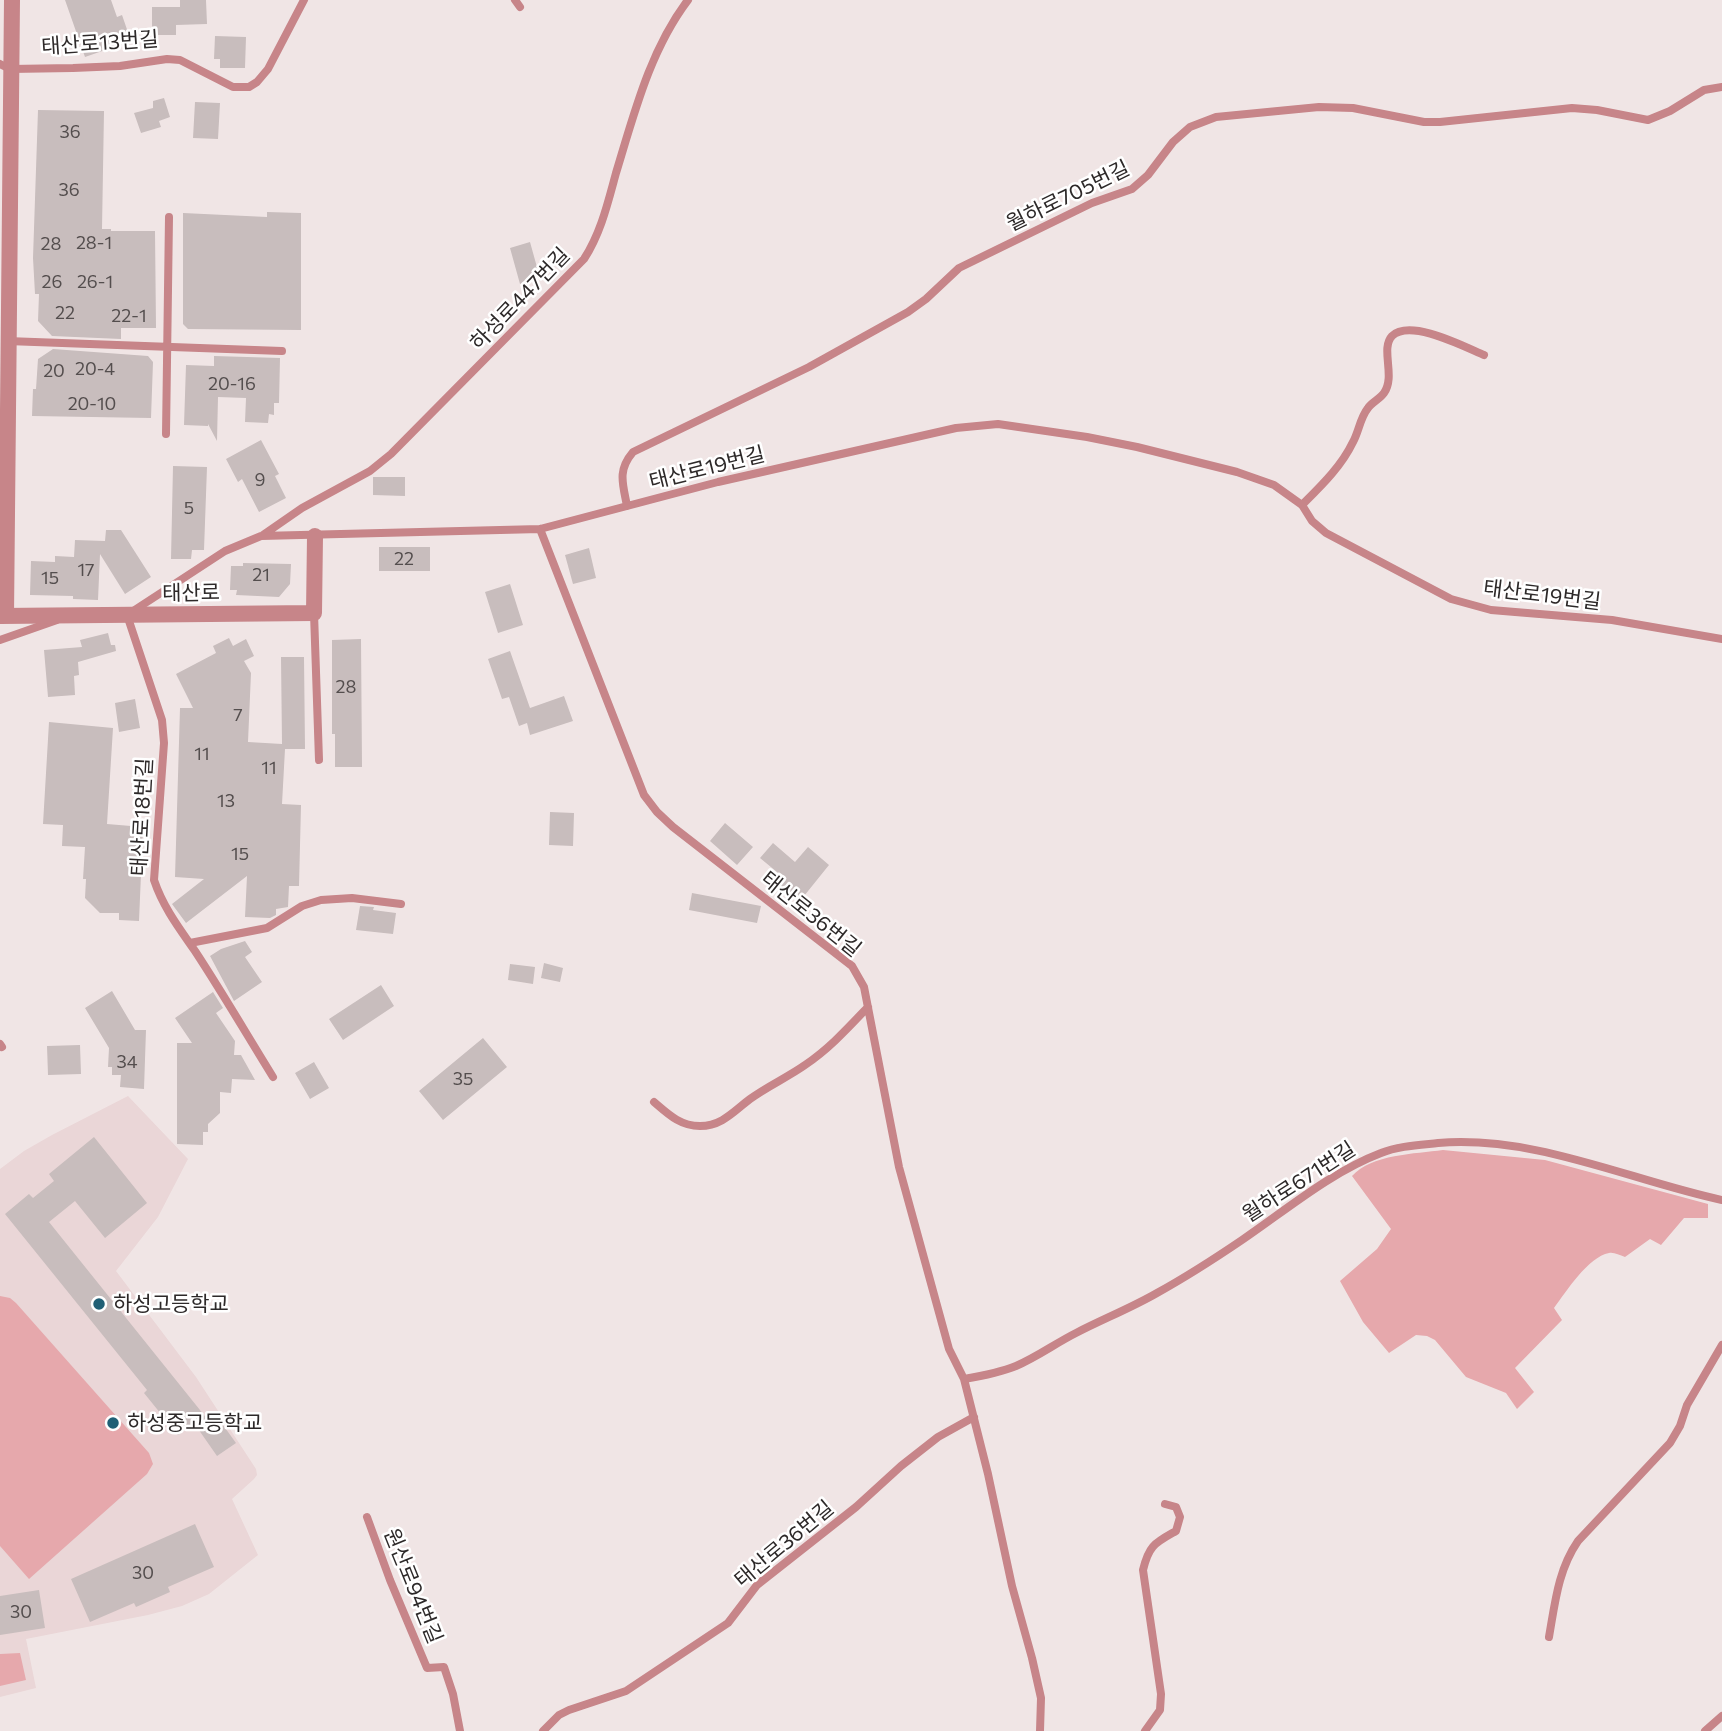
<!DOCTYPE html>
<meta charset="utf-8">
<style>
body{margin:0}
canvas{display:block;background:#f0e5e5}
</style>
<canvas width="1722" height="1731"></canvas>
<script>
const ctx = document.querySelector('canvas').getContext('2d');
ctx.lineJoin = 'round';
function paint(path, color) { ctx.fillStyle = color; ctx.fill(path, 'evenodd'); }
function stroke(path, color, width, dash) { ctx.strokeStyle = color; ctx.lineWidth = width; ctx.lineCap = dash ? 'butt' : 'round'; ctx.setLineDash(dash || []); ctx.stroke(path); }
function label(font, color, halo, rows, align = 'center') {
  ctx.font = font + ' Commissioner,"Noto Sans KR",sans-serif'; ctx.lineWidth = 5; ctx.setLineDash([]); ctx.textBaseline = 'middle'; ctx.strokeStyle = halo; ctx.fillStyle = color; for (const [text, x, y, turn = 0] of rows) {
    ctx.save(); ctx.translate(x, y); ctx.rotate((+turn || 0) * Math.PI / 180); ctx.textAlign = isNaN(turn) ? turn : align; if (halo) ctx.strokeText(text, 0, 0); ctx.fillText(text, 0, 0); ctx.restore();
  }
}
paint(new Path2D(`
 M128,1096l60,63 -30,58 -42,54 80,106 60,92 1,6 -3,4 -22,20 26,56 -49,39 -27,12 -34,9 -122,24 10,49 -36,9v-528l24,-18 28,-16z`), '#ead6d7');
paint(new Path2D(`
 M1443,1150l102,10 163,44v14h-24l-23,27 -11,-6 -25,18c-6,-2 -11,-5 -16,-4 -21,4 -43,39 -55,55l8,12 -47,48 19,24 -17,17 -11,-16 -40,-16 -31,-37 -8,-4 -11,-1 -27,18 -26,-31 -23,-41 37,-32 14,-20 -39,-53c20,-22 63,-22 91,-26z
 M0,1296l10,2 6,5 133,150 4,11 -6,10 -118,105 -29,-33z
 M20,1653l6,27 -26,6v-32z`), '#e6a8ac');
paint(new Path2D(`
 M65,0h46l6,17 5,-2 9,26 -46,16z
 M180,0h26l1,24 -31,1v10h-24v-28h28z
 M215,36l31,1 -1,31h-25v-9h-6z
 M164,98l6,19 -11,4 2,6 -20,6 -7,-20 19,-5v-7z
 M195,102l25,1 -2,36 -25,-1z
 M38,110l66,1 -2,118h9v2h44l1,97h-35v11l-69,-3 -14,-15 1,-27h-4l-2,-36z
 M267,212l34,1v117l-113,-1 -5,-5v-111l84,4z
 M530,242l10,36 -20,6 -10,-36z
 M53,349l95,7 5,6 -2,56 -119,-2 1,-27h3l2,-30z
 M214,356l66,2 -1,45h-5v12l-5,-1 -1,9 -23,-1 1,-24 -28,-1 -1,44 -9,-17v2l-24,-1 2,-60 28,1z
 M261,440l18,34 -4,2 11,22 -27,14 -17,-33 -4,3 -12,-23z
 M173,466l34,1 -3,83h-12l-1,9h-20z
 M373,477h32v19l-32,-1z
 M106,530h15l30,47 -26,17 -25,-40 -2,46 -25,-1v-3l-43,-1 1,-34 24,1v-6l19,1 1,-17 30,1z
 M379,547h51v24h-51z
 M589,548l7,30 -23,6 -8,-29z
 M243,563l48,1 -1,20 -11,13 -43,-2 1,-5h-7l1,-24h12z
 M510,584l13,41 -25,8 -13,-41z
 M108,633l3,12h4l1,6 -38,11 1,13 -5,1 1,19 -27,2 -4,-47 38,-3 -2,-7z
 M229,638l4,8 13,-7 8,17 -10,5 7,12 -3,69 34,2 -1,-87h23l1,92h-20l-3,55 19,1 -2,81h-10l-1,21 -12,2v6l-6,3 -25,-1 2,-41 -61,47 -14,-19 32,-25 -29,-2 5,-169h13l-17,-34 40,-21 -3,-7z
 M361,639l1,128h-27v-33h-3v-94z
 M510,651l20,57 34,-12 9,25 -43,14 -3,-12 -8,3 -10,-29 -7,2 -14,-40z
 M135,699l5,29 -21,4 -4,-29z
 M49,722l64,6 -6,96 36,3 -4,94 -20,-1v-7h-19l-15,-15 1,-19h-3l2,-32 -23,-1 1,-21 -20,-1z
 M550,812l24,1 -1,33 -24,-1z
 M725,823l28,24 -16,18 -27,-24z
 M773,843l22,19 13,-15 21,18 -29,36 -22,-18 5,-6 -23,-19z
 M692,893l69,13 -4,17 -68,-13z
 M360,906l14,1 -1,3 23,3 -3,21 -37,-4z
 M245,941l7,11 -7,5 17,25 -28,19 -24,-45 11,-7z
 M544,963l19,5 -3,14 -19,-4z
 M510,964l25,3 -2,17 -25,-4z
 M381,985l13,21 -51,34 -14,-21z
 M112,991l23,39h11l-2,59 -24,-2 1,-12h-9v-8h-4l1,-19 -24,-40z
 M213,992l10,16 -7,5 19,28 -1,14h7l14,25 -23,-1 -1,14 -11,-1v21l-12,11v8h-5v13l-26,-1v-101h15l-17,-25z
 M483,1038l24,29 -64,53 -24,-29z
 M80,1045l1,29 -33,1 -1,-29z
 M314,1062l15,26 -19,11 -15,-26z
 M94,1137l53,66 -42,35 -30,-37 -26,21 167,208 7,-5 13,18 -19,13 -23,-33 -16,12 -34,-42 3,-3 -142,-176 24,-20 4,4 21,-17 -5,-7z
 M195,1524l19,43 -46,20 2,5 -34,15 -2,-4 -44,19 -19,-43z
 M39,1590l6,38 -45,7v-39z`), '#c8bdbd');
stroke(new Path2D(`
 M515,0l5,7
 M0,64l10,5 63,-1 47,-2 47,-7 13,1 53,27h16l8,-5 11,-13 36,-69
 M7,341l275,10
 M166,434l3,-217
 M1302,505c19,-19 39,-38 51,-63 6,-11 7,-24 15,-34 4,-6 12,-9 16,-15 12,-17 -4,-44 8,-57 18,-18 73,11 92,19
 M627,506c-4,-22 -10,-35 6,-54l176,-85 99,-55 18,-13 33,-31 133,-65 40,-14 16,-14 25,-33 17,-15 26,-10 103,-10 34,1 71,14h16l132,-14 25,2 51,10 22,-9 34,-21 18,-3
 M540,529l104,266 13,17 16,15 179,139 12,21 35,180 50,182 15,30 24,95 24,112 20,72 9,40 -1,33
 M263,535l39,-27 68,-37 21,-17 193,-195c17,-26 24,-57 32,-86 18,-59 34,-123 72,-173
 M314,613l5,147
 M0,640l57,-20
 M190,943l77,-15 35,-22 19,-6 31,-2 49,6
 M0,1044l2,3
 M273,1077c-26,-42 -51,-85 -78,-126 -16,-23 -32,-44 -41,-71l10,-137 -2,-23 -35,-105 98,-64 36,-15 279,-7 178,-47 238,-54 42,-4 89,13 50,10 100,25 37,13 28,20 10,16 14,12 125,66 40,11 121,10 110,19
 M654,1102c14,12 26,24 46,24 22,0 34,-15 50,-27 18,-13 38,-22 55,-34 24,-16 43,-37 63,-58
 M964,1379c18,-3 35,-6 52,-13 21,-9 40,-23 60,-33 27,-14 55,-25 81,-40 29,-16 57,-34 85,-53 44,-30 89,-68 139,-87 17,-7 38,-8 57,-10 97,-8 191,37 284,57
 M367,1517l23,63 37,88 17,-1 9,27 7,37
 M1549,1637c6,-34 9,-67 29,-96l92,-98 10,-17 7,-21 35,-60
 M543,1731l16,-16 10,-5 57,-19 102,-68 29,-38 99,-78 45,-41 37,-29 36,-20
 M1145,1731l15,-21 1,-16 -18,-124c6,-25 12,-27 33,-39l4,-14 -4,-10 -11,-3
 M1705,1731l17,-15`), '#c78589', 8);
stroke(new Path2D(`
 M0,616l314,-3 1,-77
 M6,616l6,-616`), '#c78589', 16);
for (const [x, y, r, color] of [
 [99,1304,7,"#205f75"],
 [113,1423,7,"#205f75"]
]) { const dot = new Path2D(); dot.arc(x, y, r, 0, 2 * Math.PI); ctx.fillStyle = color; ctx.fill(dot); stroke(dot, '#fff', 2.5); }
label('18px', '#544e4e', null, [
 ["36",70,132],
 ["36",69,190],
 ["28-1",94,243],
 ["28",51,244],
 ["26",52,282],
 ["26-1",95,282],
 ["22",65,313],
 ["22-1",129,316],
 ["20-4",95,369],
 ["20",54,371],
 ["20-16",232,384],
 ["20-10",92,404],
 ["9",260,480],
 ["5",189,508],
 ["22",404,559],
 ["17",86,570],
 ["21",261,575],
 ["15",50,578],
 ["28",346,687],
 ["7",238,715],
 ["11",202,754],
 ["11",269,768],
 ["13",226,801],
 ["15",240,854],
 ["34",127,1062],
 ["35",463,1079],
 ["30",143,1573],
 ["30",21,1612]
]);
label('21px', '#2d2929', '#fff', [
 ["태산로13번길",100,43,-4],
 ["월하로705번길",1068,196,-26],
 ["하성로447번길",520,299,-46],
 ["태산로19번길",707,468,-14],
 ["태산로",191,593,-1],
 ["태산로19번길",1542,595,7],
 ["태산로18번길",142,817,-87],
 ["태산로36번길",811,914,39],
 ["월하로671번길",1299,1182,-33],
 ["태산로36번길",784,1544,-40],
 ["원산로94번길",413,1586,68]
]);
label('21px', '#2d2929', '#fff', [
 ["하성고등학교",113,1304],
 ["하성중고등학교",127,1423]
], 'left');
</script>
